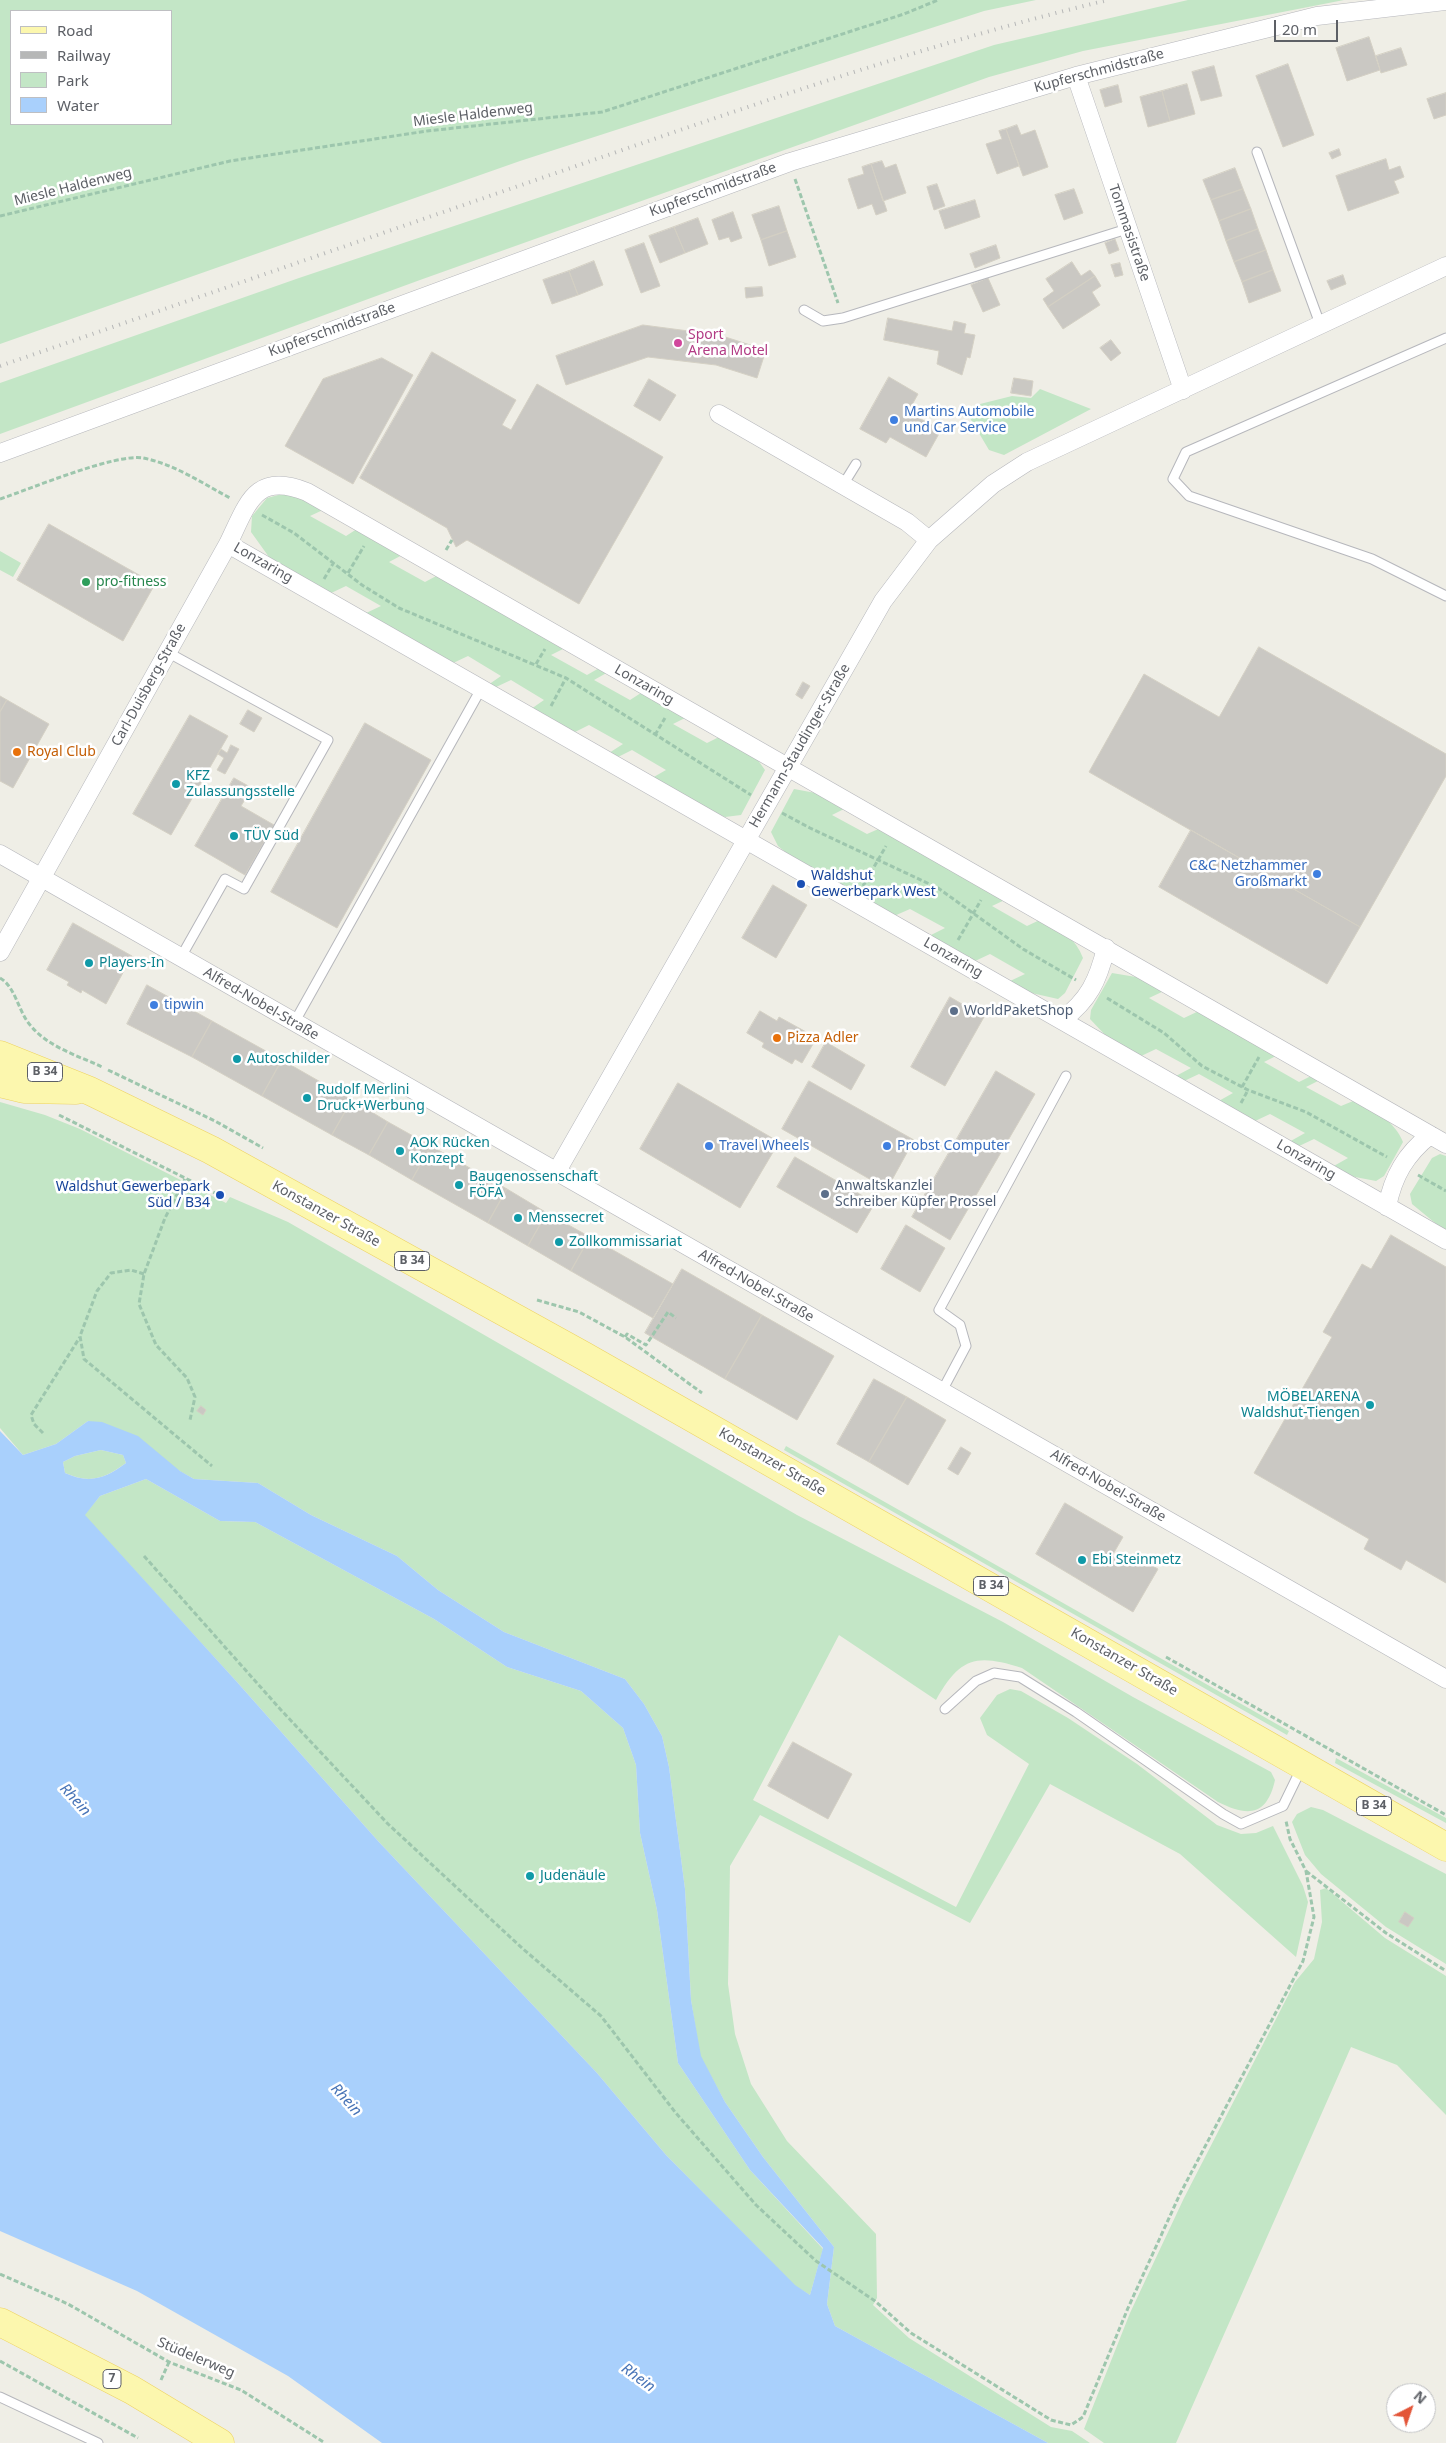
<!DOCTYPE html>
<meta charset="utf-8">
<style>
body{margin:0}
#map{position:relative;width:1446px;height:2443px;overflow:hidden;background:#efeee6;font-family:"Noto Sans",sans-serif}
canvas{display:block}
.legend{position:absolute;left:10px;top:10px;width:162px;height:115px;box-sizing:border-box;background:#fff;border:1px solid #bebfc2;margin:0;padding:6px 9px;list-style:none;font-size:15px;color:#5d6066}
.legend li{display:flex;align-items:center;gap:10px;height:25px}
.legend b{width:25px;border:1px solid #bebfc2}
.north{position:absolute;left:1386px;top:2383px;width:50px;height:50px;box-sizing:border-box;background:#fff;border:1px solid #bebfc2;border-radius:50%;rotate:41deg;font-size:14px;font-weight:700;line-height:20px;text-align:center;color:#5d6066}
.north::after{content:'';display:block;margin:auto;width:18px;height:22px;background:#e35538;clip-path:polygon(50% 0,100% 100%,50% 72%,0 100%)}
.scale{position:absolute;left:1274px;top:20px;width:64px;height:22px;box-sizing:border-box;border:2px solid #5d6066;border-top:0;padding-left:6px;font-size:15px;line-height:18px;white-space:nowrap;color:#5d6066;-webkit-text-stroke:4px #fff;paint-order:stroke}
</style>
<div id="map">
<canvas width="1446" height="2443"></canvas>
<ul class="legend">
<li><b style="height:6px;background:#fcf7ae"></b>Road</li>
<li><b style="height:6px;background:#b6b7b7"></b>Railway</li>
<li><b style="height:14px;background:#c3e6c6"></b>Park</li>
<li><b style="height:14px;background:#a9d0fc"></b>Water</li>
</ul>
<div class="north">N</div>
<div class="scale">20 m</div>
</div>
<script>
const ctx = document.querySelector('canvas').getContext('2d');
ctx.lineJoin = 'round';
function paint(path, color) { ctx.fillStyle = color; ctx.fill(path, 'evenodd'); }
function stroke(path, color, width, dash) { ctx.strokeStyle = color; ctx.lineWidth = width; ctx.lineCap = dash ? 'butt' : 'round'; ctx.setLineDash(dash || []); ctx.stroke(path); }
function label(font, color, halo, rows, align = 'center') {
  ctx.font = font + ' "Noto Sans",sans-serif'; ctx.lineWidth = 5; ctx.setLineDash([]); ctx.textBaseline = 'middle'; ctx.strokeStyle = halo; ctx.fillStyle = color; for (const [text, x, y, turn = 0] of rows) {
    ctx.save(); ctx.translate(x, y); ctx.rotate((+turn || 0) * Math.PI / 180); ctx.textAlign = isNaN(turn) ? turn : align; if (halo) ctx.strokeText(text, 0, 0); ctx.fillText(text, 0, 0); ctx.restore();
  }
}
paint(new Path2D(`
 M0,0h1036l-52,11 -464,150 -520,183zM11,11h160v113h-160z
 M1188,0h156l-261,51 -94,26 -569,203 -420,154v-51l299,-105 695,-233z
 M1040,389l51,20 -87,46 -15,-5 -25,-42 48,-12 19,2z
 M290,492l35,17 -15,7 36,20 14,-9 46,26 -17,9 36,20 15,-8 127,73 -16,8 36,20 14,-8 9,4 -16,9 36,20 14,-9 45,25 -16,8 34,19 16,-8 34,24 8,11 -24,45 -16,2 -40,-19 -33,-20 14,-8 -34,-20 -16,8 -7,-5 14,-9 -34,-19 -16,8 -42,-24 13,-9 -33,-20 -17,8 -6,-3 13,-9 -33,-20 -17,8 -87,-50 17,-8 -35,-20 -17,8 -60,-37 -18,-25 1,-16 15,-18z
 M0,551l21,12 -8,14 -13,-7z
 M794,789l27,5 27,13 -16,8 35,19 16,-7 126,71 -17,8 35,20 17,-8c17,11 32,21 39,40l-18,35 -7,6 -31,-7 -19,-10 17,-8 -35,-20 -17,8 -44,-26 16,-8 -35,-19 -16,7 -94,-52 -22,-18 -7,-14z
 M1112,973l30,5 24,12 -17,8 35,20 17,-8 79,44 -16,8 35,20 16,-8 7,5 -16,8 35,19 17,-7c17,11 37,23 45,43l-19,34 -8,5 -21,-4 -23,-10 16,-9 -34,-19 -17,8 -8,-5 16,-9 -35,-19 -17,8 -36,-20 16,-9 -34,-19 -17,8 -8,-5 17,-9 -35,-19 -17,8 -31,-19 -18,-19 1,-9z
 M0,1102l45,13 35,14 146,74 4,-6 58,25 509,293 206,107 130,75 138,75 4,8c-8,36 -27,37 -57,22l-196,-134c-47,-15 -62,-10 -86,32l-97,-65 -86,165 203,107 73,-143 -42,-29 -7,-17 17,-23 13,-6 11,2 47,27 69,46 80,61 24,9 15,-1 17,-7 30,60 5,16 -12,55 -116,-103 -130,-70 -80,139 -210,-108 -30,51 -2,118 7,50 16,50 36,57 89,93 1,64 -4,7 36,33 142,89 21,4 18,12h-42l-213,-117 -8,-22 7,-57 -71,-90 -38,-55 -25,-46 -9,-56 -6,-111 -16,-122 -7,-31 -18,-32 -19,-25 -121,-47 -66,-42 -41,-34 -86,-41 -53,-32 -64,-4 -106,-58 -32,23 -33,11 -23,-27z
 M1440,1154l6,2v76l-34,-28 -2,-10 22,-36z
 M786,1446l503,285 -2,4 -503,-285z
 M101,1450l22,5 3,8c-22,16 -36,21 -61,10l-2,-11 12,-6z
 M146,1479l74,42 35,1 179,97 73,48 74,24 42,37 13,37 4,68 17,77 21,153 72,107 73,79 -13,46 -15,-9 -129,-131 -69,-82 -219,-232 -141,-159 -153,-167 16,-19z
 M1336,1758l110,60v5l-111,-60z
 M1311,1807l12,3 123,64v90l-60,-37 -65,-53 -16,-19 -13,-33 5,-8z
 M1326,1888l59,50 61,38v139l-49,-50 -46,-18 -175,396h-72l-20,-14 46,-116 54,-115 111,-216 19,-23 8,-37 -2,-32z`), '#c3e6c6');
paint(new Path2D(`
 M88,1421l14,1 36,14 42,35 14,8 64,4 53,32 86,41 41,34 66,42 121,47 19,25 18,32 7,31 16,122 6,111 10,56 24,46 38,55 71,90 -7,57 8,22 213,117h-666l-94,-67 -151,-85 -137,-60v-800l23,24 33,-11zM101,1450l22,5 3,8c-21,16 -37,21 -61,10l-2,-11 12,-6zM146,1479l74,42 35,1 179,97 73,48 74,24 42,37 13,37 4,68 17,77 21,153 72,107 73,78 -13,47 -15,-10 -129,-130 -69,-82 -219,-232 -141,-159 -152,-167 15,-19z`), '#a9d0fc');
const building = new Path2D(`
 M1369,37l11,33 -33,11 -11,-33z
 M1401,48l6,17 -26,8 -5,-17z
 M1288,64l26,71 -31,12 -27,-71z
 M1214,66l8,30 -21,5 -9,-29z
 M1187,84l8,30 -25,7 -8,-30z
 M1118,85l4,17 -17,5 -5,-17z
 M1162,91l8,30 -22,6 -8,-30z
 M1446,93v22l-12,4 -7,-20z
 M1017,125l4,10 14,-5 13,37 -25,9 -17,-47z
 M1006,129l13,37 -22,8 -11,-30 16,-5 -3,-8z
 M1339,149l2,6 -9,4 -3,-6z
 M1386,159l3,11 11,-4 4,11 -10,4 5,12 -51,18 -12,-35z
 M882,161l3,7 11,-4 10,29 -23,8 -12,-37z
 M871,164l16,47 -11,4 -4,-11 -14,5 -10,-30 16,-5 -2,-7z
 M1235,168l8,21 -32,11 -8,-20z
 M937,184l8,22 -11,4 -7,-23z
 M1074,189l9,24 -19,7 -9,-25z
 M1243,189l8,20 -32,12 -8,-21z
 M975,200l5,17 -35,12 -6,-18z
 M779,206l8,25 -26,9 -9,-25z
 M1251,209l7,20 -32,12 -7,-20z
 M733,212l9,26 -11,4 -2,-5 -10,3 -7,-20z
 M698,218l10,26 -23,9 -11,-26z
 M674,227l11,26 -25,10 -11,-27z
 M1258,229l8,21 -32,12 -8,-21z
 M787,231l9,26 -27,9 -8,-26z
 M1115,239l4,11 -10,4 -4,-11z
 M644,243l16,43 -19,7 -16,-43z
 M996,245l4,13 -25,10 -5,-14z
 M1266,250l7,20 -31,12 -8,-20z
 M594,261l9,24 -25,10 -9,-24z
 M1072,262l9,14 9,-6 5,6 -47,31 -5,-8 11,-8 -8,-12z
 M1120,263l3,12 -8,2 -4,-12z
 M1273,270l8,21 -32,12 -7,-21z
 M569,271l9,24 -26,9 -9,-24z
 M1343,275l3,9 -15,6 -4,-9z
 M1095,276l6,10 -9,6 8,13 -37,24 -15,-22z
 M988,278l12,27 -17,7 -12,-27z
 M762,287l1,9 -17,2 -1,-10z
 M888,318l64,13 2,-10 12,3 -2,9 11,2 -5,23 -3,-1 -5,18 -25,-11 2,-13 -55,-11z
 M643,325l76,10 47,15 -9,28 -41,-13 -68,-8 -82,28 -10,-29z
 M1111,340l10,13 -10,8 -11,-13z
 M432,352l84,48 -14,25 9,5 26,-46 126,73 -84,147 -112,-64 -11,7 -9,-19 -87,-50z
 M382,358l31,17 -60,109 -68,-38 38,-67z
 M889,377l29,17 -10,18 33,18 -15,27 -36,-20 -4,6 -26,-14z
 M1014,378l19,3 -2,15 -20,-3z
 M649,379l27,16 -16,26 -26,-15z
 M49,524l106,60 -32,57 -106,-61z
 M1259,647l187,107v22l-86,151 -271,-155 55,-98 75,43z
 M803,682l7,4 -8,13 -6,-4z
 M0,696l7,4 -7,12z
 M7,700l42,24 -36,64 -13,-7v-69z
 M248,710l14,8 -8,14 -14,-8z
 M190,715l38,21 -57,99 -38,-21z
 M365,723l66,37 -94,168 -66,-36z
 M231,745l8,4 -14,25 -8,-4 7,-12 -6,-4 3,-5 6,4z
 M234,778l18,10 -11,18 33,19 -29,50 -50,-29z
 M1191,830l169,97 -33,57 -168,-97z
 M773,885l34,20 -31,53 -34,-20z
 M73,923l59,33 -26,48 -24,-14 -1,3 -14,-8 2,-3 -22,-12z
 M147,985l65,36 -20,36 -65,-33z
 M950,997l34,20 -39,69 -34,-19z
 M760,1011l17,10 2,-4 29,16 -3,6 8,5 -11,19 -7,-4 -3,5 -30,-17 2,-4 -17,-10z
 M212,1021l70,39 -20,36 -70,-39z
 M826,1042l39,23 -14,25 -39,-23z
 M282,1060l70,40 -20,35 -70,-39z
 M996,1071l39,23 -85,146 -38,-23z
 M809,1081l105,59 -27,49 -105,-60z
 M678,1083l101,59 -39,66 -100,-59z
 M352,1100l36,22 -19,33 -37,-20z
 M388,1122l43,24 -19,34 -43,-25z
 M431,1146l76,43 -19,34 -76,-43z
 M795,1157l80,46 -18,30 -80,-46z
 M507,1189l40,24 -19,33 -40,-23z
 M547,1213l43,24 -19,34 -43,-25z
 M906,1225l39,23 -25,44 -39,-23z
 M1391,1235l55,32v316l-40,-23 -5,10 -37,-21 5,-10 -115,-66 78,-136 -9,-5 39,-68 9,5z
 M590,1237l83,47 -20,34 -82,-47z
 M682,1269l80,46 -37,64 -80,-46z
 M762,1315l72,41 -37,64 -72,-41z
 M874,1379l33,18 -38,65 -32,-18z
 M907,1397l39,23 -38,65 -39,-23z
 M201,1406l5,4 -3,5 -6,-4z
 M961,1447l10,6 -13,22 -10,-6z
 M1065,1503l58,34 -11,19 14,8 5,-10 27,15 -25,43 -97,-58z
 M793,1742l59,32 -24,45 -60,-33z
 M1405,1912l9,6 -6,9 -9,-5z`);
paint(building, '#cac8c3');
stroke(building, '#d4d0c4', 1);
const service = new Path2D(`
 M1257,152l63,172
 M804,310l19,11 20,-3 284,-89
 M1446,338l-260,114 -13,27 16,17 183,63 74,37
 M843,485l13,-21
 M167,652l161,88 -84,149 -19,-10 -44,78
 M294,1023l187,-334
 M942,1391l24,-45 -6,-21 -21,-15 127,-234
 M945,1709l31,-28 18,-8 26,4 56,35 147,102 18,10 42,-18 19,-39
 M0,2397l98,46`);
const minor = new Path2D(`
 M1076,76l107,314
 M0,453l790,-291 286,-86 241,-60 129,-15
 M929,540l64,-56 34,-22 419,-196
 M228,544l1218,696
 M0,854l1446,825
 M0,952l228,-408c20,-41 27,-73 79,-52l1139,652
 M1062,1020c27,-20 36,-40 44,-72
 M557,1171l326,-570 46,-61 -22,-18 -188,-108
 M1387,1207c6,-31 19,-53 43,-72`);
const primary = new Path2D(`
 M0,1055l90,36 121,59 373,206 862,491
 M0,1083l24,6 52,1
 M0,2322l132,68 88,53`);
stroke(service, '#b6b7bc', 11);
stroke(minor, '#b6b7bc', 19);
stroke(primary, '#edd261', 29);
stroke(new Path2D(`
 M795,179l43,124
 M0,216l230,-55 197,-30 175,-19 302,-98 34,-14
 M0,499c30,-10 116,-46 143,-41 31,6 59,25 87,40
 M262,515l32,18 68,52 37,23 167,70 185,117
 M446,550l6,-10
 M348,573l16,-27
 M324,579l10,-17
 M536,664l9,-15
 M551,706l15,-28
 M655,735l10,-17
 M782,813l28,15 128,60 85,61 53,31
 M863,886l23,-40
 M958,940l23,-40
 M0,978c16,9 18,34 31,48 17,21 48,30 71,41
 M1107,998l57,35 38,33 46,24 58,22 81,45
 M108,1070l107,51 48,27
 M1242,1087l17,-30
 M1241,1103l7,-13
 M59,1115l156,78
 M1418,1175l28,16
 M185,1179l-20,39 -21,56 -5,30 17,41 31,33 8,19 -5,23
 M144,1274l-13,-4 -20,3 -14,18 -17,45 4,23 128,107
 M537,1300l42,12 46,25 77,56
 M625,1337l2,-3 19,11 22,-33 8,6
 M43,1433l-9,-9 -3,-9 49,-78
 M144,1556l137,154 107,114 134,124 79,68 74,96 81,93 60,56 59,40 36,32 140,87 20,5 12,-8 45,-109 52,-114 123,-233 11,-44 -8,-46 -16,-32 -4,-18
 M1166,1657l280,158
 M1306,1871l80,62 60,38
 M0,2274l68,30 101,58 72,28 84,53
 M0,2361l138,77
 M161,2380l8,-18`), '#9dc6ad', 3, [5, 2.5]);
stroke(service, '#fff', 9);
stroke(minor, '#fff', 18);
stroke(primary, '#fcf7ae', 28);
stroke(new Path2D(`
 M0,366c194,-67 388,-135 582,-202 173,-60 347,-121 526,-164`), '#b6b7b7', 4, [1, 6]);
for (const [x, y, r, color] of [
 [678,343,5,"#d1479c"],
 [894,420,5,"#3f7fe0"],
 [86,582,5,"#2e9e5b"],
 [17,752,5,"#e8710a"],
 [176,784,5,"#0f9aa8"],
 [234,836,5,"#0f9aa8"],
 [1317,874,5,"#3f7fe0"],
 [801,884,5,"#1a4fb4"],
 [89,963,5,"#0f9aa8"],
 [154,1005,5,"#3f7fe0"],
 [954,1011,5,"#5c6f8a"],
 [777,1038,5,"#e8710a"],
 [237,1059,5,"#0f9aa8"],
 [307,1098,5,"#0f9aa8"],
 [709,1146,5,"#3f7fe0"],
 [887,1146,5,"#3f7fe0"],
 [400,1151,5,"#0f9aa8"],
 [459,1185,5,"#0f9aa8"],
 [825,1194,5,"#5c6f8a"],
 [220,1195,5,"#1a4fb4"],
 [518,1218,5,"#0f9aa8"],
 [559,1242,5,"#0f9aa8"],
 [1370,1405,5,"#0f9aa8"],
 [1082,1560,5,"#0f9aa8"],
 [530,1876,5,"#0f9aa8"]
]) { const dot = new Path2D(); dot.arc(x, y, r, 0, 2 * Math.PI); ctx.fillStyle = color; ctx.fill(dot); stroke(dot, '#fff', 2); }
for (const [x, y, w] of [
 [45,1072,35],
 [412,1261,35],
 [991,1586,35],
 [1374,1806,35],
 [112,2379,18]
]) { const box = new Path2D(); box.roundRect(x - w / 2, y - 9.5, w, 19, 4); ctx.fillStyle = '#fff'; ctx.fill(box); stroke(box, '#5d6066', 1); }
label('bold 12px', '#5d6066', null, [
 ["B 34",45,1072],
 ["B 34",412,1261],
 ["B 34",991,1586],
 ["B 34",1374,1806],
 ["7",112,2379]
]);
label('14px', '#5d6066', '#fff', [
 ["Kupferschmidstraße",1099,71,-15],
 ["Miesle Haldenweg",473,115,-7],
 ["Miesle Haldenweg",73,187,-14],
 ["Kupferschmidstraße",713,190,-20],
 ["Tommasistraße",1129,233,71],
 ["Kupferschmidstraße",332,330,-20],
 ["Lonzaring",263,563,30],
 ["Carl-Duisberg-Straße",149,685,-61],
 ["Lonzaring",644,685,30],
 ["Hermann-Staudinger-Straße",800,746,-60],
 ["Lonzaring",953,958,30],
 ["Alfred-Nobel-Straße",261,1004,30],
 ["Lonzaring",1306,1160,30],
 ["Konstanzer Straße",326,1214,29],
 ["Alfred-Nobel-Straße",756,1286,30],
 ["Konstanzer Straße",772,1462,30],
 ["Alfred-Nobel-Straße",1108,1486,30],
 ["Konstanzer Straße",1124,1662,30],
 ["Stüdelerweg",196,2358,23]
]);
label('14px', '#b23c85', '#fff', [
 ["Sport",688,335],
 ["Arena Motel",688,351]
], 'left');
label('14px', '#366cbe', '#fff', [
 ["Martins Automobile",904,412],
 ["und Car Service",904,428],
 ["C&C Netzhammer",1307,866,"right"],
 ["Großmarkt",1307,882,"right"],
 ["tipwin",164,1005],
 ["Travel Wheels",719,1146],
 ["Probst Computer",897,1146]
], 'left');
label('14px', '#27864d', '#fff', [
 ["pro-fitness",96,582]
], 'left');
label('14px', '#c56008', '#fff', [
 ["Royal Club",27,752],
 ["Pizza Adler",787,1038]
], 'left');
label('14px', '#0d838f', '#fff', [
 ["KFZ",186,776],
 ["Zulassungsstelle",186,792],
 ["TÜV Süd",244,836],
 ["Players-In",99,963],
 ["Autoschilder",247,1059],
 ["Rudolf Merlini",317,1090],
 ["Druck+Werbung",317,1106],
 ["AOK Rücken",410,1143],
 ["Konzept",410,1159],
 ["Baugenossenschaft",469,1177],
 ["FÖFA",469,1193],
 ["Menssecret",528,1218],
 ["Zollkommissariat",569,1242],
 ["MÖBELARENA",1360,1397,"right"],
 ["Waldshut-Tiengen",1360,1413,"right"],
 ["Ebi Steinmetz",1092,1560],
 ["Judenäule",540,1876]
], 'left');
label('14px', '#164399', '#fff', [
 ["Waldshut",811,876],
 ["Gewerbepark West",811,892],
 ["Waldshut Gewerbepark",210,1187,"right"],
 ["Süd / B34",210,1203,"right"]
], 'left');
label('14px', '#4e5e75', '#fff', [
 ["WorldPaketShop",964,1011],
 ["Anwaltskanzlei",835,1186],
 ["Schreiber Küpfer Prossel",835,1202]
], 'left');
label('italic 15px', '#4874b7', '#fff', [
 ["Rhein",75,1800,48],
 ["Rhein",346,2100,48],
 ["Rhein",638,2378,36]
]);
</script>
